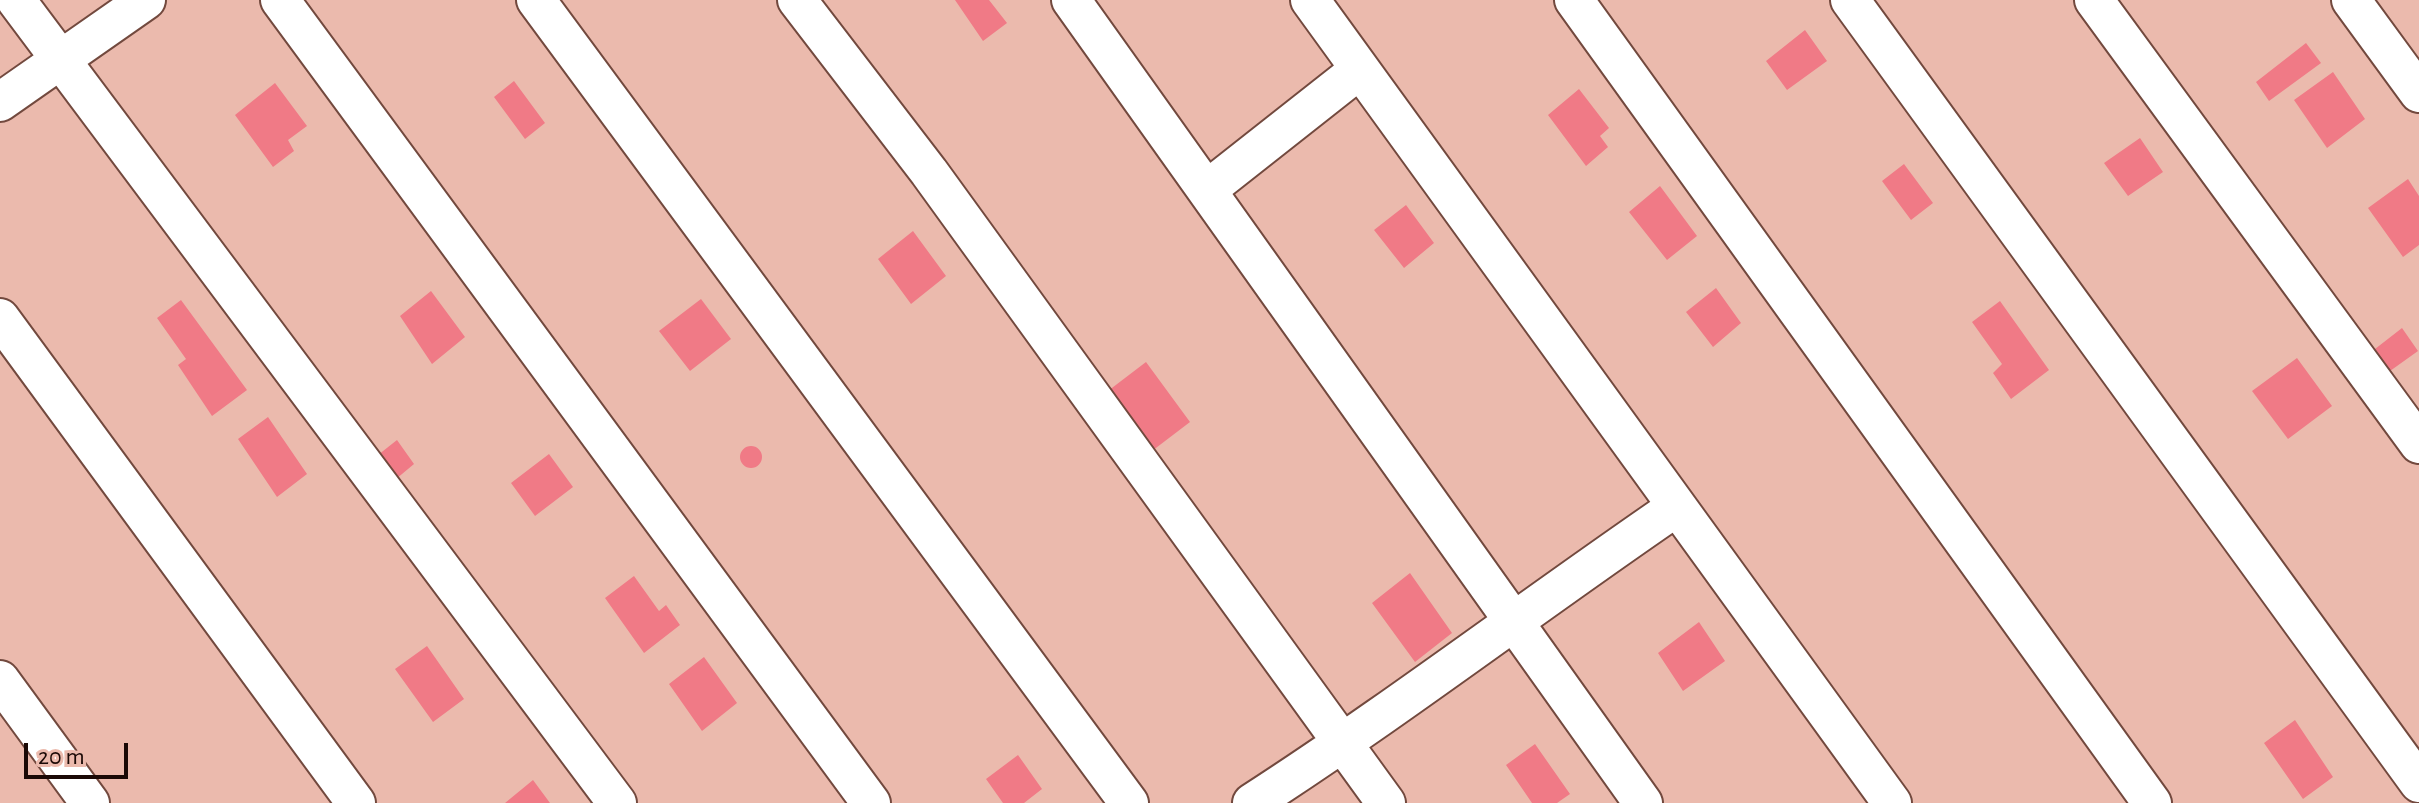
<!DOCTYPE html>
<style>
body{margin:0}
#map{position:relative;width:2419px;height:803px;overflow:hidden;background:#ebbaad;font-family:"Alegreya Sans",sans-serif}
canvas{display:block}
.scale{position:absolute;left:24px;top:743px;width:104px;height:36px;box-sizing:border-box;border:4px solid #1a0906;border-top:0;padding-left:10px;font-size:24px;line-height:28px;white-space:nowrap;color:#1a0906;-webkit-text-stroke:6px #ebbaad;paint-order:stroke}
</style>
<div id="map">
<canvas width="2419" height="803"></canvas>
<div class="scale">20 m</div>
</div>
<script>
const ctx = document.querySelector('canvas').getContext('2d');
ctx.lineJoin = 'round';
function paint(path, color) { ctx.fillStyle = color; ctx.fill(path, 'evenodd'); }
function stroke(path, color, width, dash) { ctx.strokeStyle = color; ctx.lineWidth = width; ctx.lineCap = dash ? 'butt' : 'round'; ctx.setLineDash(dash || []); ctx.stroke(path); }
paint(new Path2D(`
 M955,0h34l18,23 -24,18z
 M1805,30l22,31 -40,29 -21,-29z
 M2306,43l15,20 -52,38 -13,-19z
 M2333,72l32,47 -38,29 -33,-48z
 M514,81l31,42 -20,16 -31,-42z
 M275,83l32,43 -19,14 6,11 -21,16 -38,-52z
 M1579,89l30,39 -9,8 8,11 -22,19 -38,-51z
 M2140,138l23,34 -35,24 -24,-33z
 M1904,164l29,39 -22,17 -29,-39z
 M2408,179l11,17v49l-16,12 -35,-49z
 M1660,186l37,50 -30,24 -38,-48z
 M1406,205l28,38 -30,25 -30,-38z
 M913,231l33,45 -35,28 -33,-45z
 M1716,288l25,35 -28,24 -27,-35z
 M431,291l34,46 -33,27 -32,-48z
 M701,299l30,40 -41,32 -31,-40z
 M181,300l66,90 -35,26 -34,-51 8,-6 -29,-41z
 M2000,301l49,69 -38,29 -18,-26 9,-9 -30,-42z
 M2402,328l16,23 -28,20 -15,-22z
 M2297,358l35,48 -44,33 -36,-48z
 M1146,362l44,60 -42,32 -44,-60z
 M268,417l39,57 -30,23 -39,-58z
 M397,440l17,24 -18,15 -18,-24z
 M740 457a11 11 0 1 1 22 0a11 11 0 1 1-22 0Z
 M549,454l24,33 -38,29 -24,-33z
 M1410,573l42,60 -37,29 -43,-59z
 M634,576l25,35 7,-6 14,20 -36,28 -39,-55z
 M1699,622l26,39 -42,30 -25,-38z
 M427,646l37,53 -31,23 -38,-53z
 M704,657l33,46 -35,28 -33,-47z
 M2295,720l38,57 -30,22 -39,-56z
 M1535,744l35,50 -13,9h-25l-26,-38z
 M1018,755l24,34 -18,14h-21l-17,-24z
 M533,780l17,23h-45z`), '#f07a86');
const minor = new Path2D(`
 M16,0l601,803
 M280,0l591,803
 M536,0l593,803
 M797,0l132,172 457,631
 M1071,0l572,803
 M1310,0l582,803
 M1574,0l578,803
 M1850,0l569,783
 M2094,0l325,444
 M2351,0l68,93
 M0,102l146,-102
 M1208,189l151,-119
 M0,318l356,485
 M0,680l90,123
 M1252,803c144,-93 281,-198 423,-295`);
stroke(minor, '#72493e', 42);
stroke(minor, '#fff', 38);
</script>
